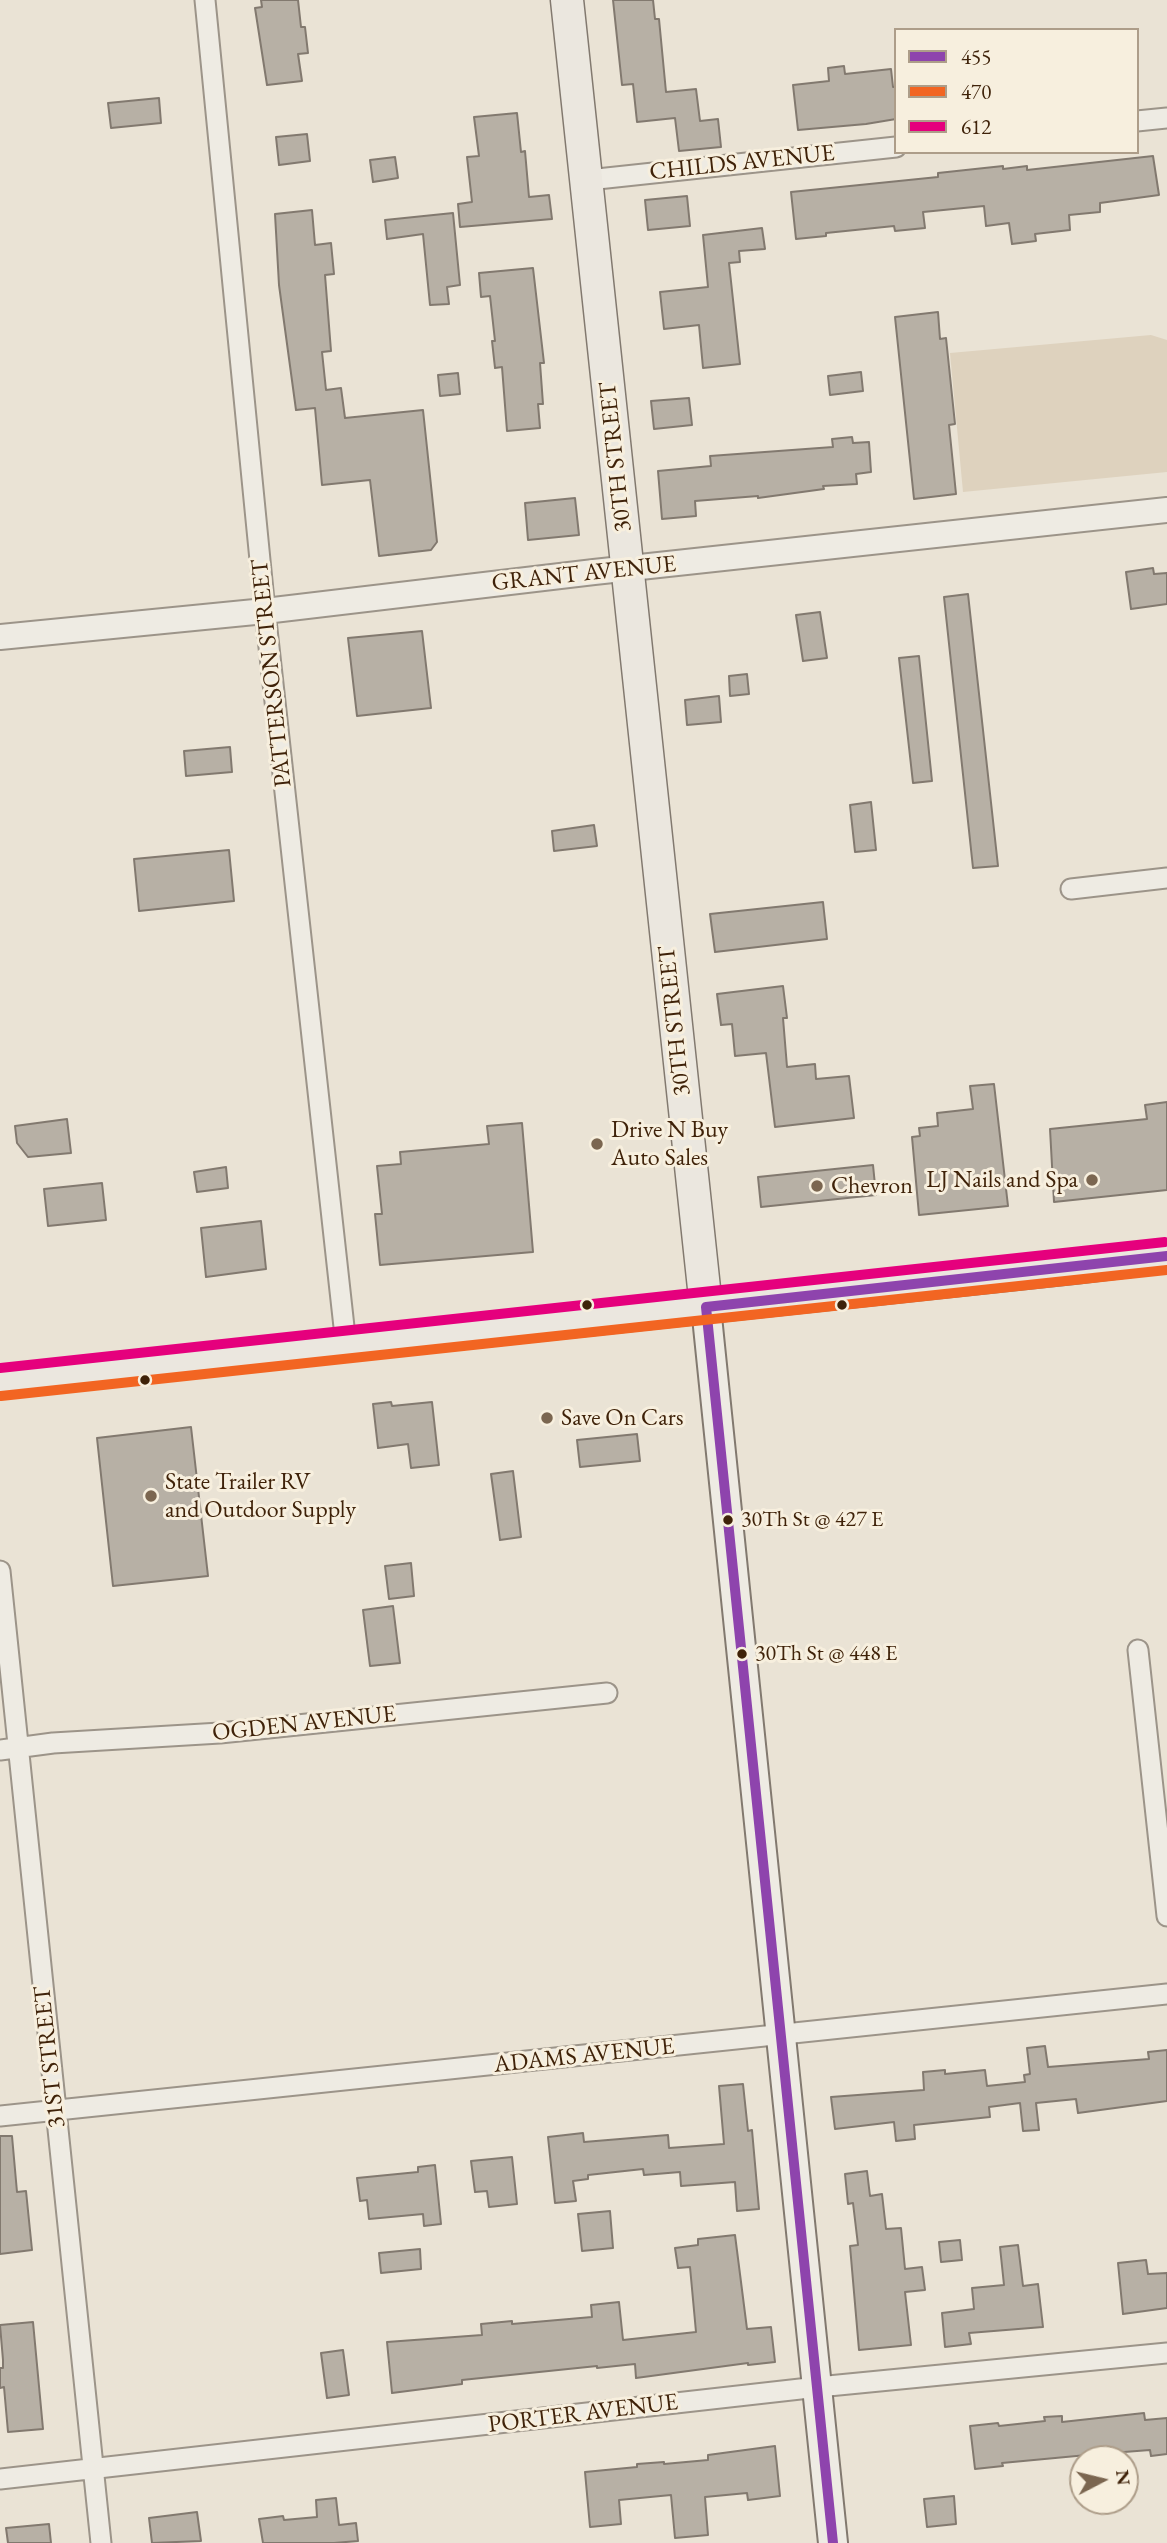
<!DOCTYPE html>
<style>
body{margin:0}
#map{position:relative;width:1167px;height:2543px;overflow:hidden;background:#eae3d5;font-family:"EB Garamond",serif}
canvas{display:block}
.legend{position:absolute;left:894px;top:28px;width:245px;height:126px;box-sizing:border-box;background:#f7efde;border:2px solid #ad9d89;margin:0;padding:9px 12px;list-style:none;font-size:21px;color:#3f2209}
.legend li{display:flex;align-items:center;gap:14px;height:35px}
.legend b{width:35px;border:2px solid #ad9d89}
.north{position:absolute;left:1069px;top:2445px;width:70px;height:70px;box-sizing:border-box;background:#f7efde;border:2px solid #ad9d89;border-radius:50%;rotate:83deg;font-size:19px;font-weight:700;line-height:28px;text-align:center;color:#3f2209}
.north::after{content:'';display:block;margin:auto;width:24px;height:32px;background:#7b6650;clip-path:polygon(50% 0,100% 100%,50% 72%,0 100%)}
</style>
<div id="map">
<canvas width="1167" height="2543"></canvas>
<ul class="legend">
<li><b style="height:9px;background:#8e44ad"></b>455</li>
<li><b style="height:9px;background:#f26522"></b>470</li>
<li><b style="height:9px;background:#e5007d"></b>612</li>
</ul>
<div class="north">N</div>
</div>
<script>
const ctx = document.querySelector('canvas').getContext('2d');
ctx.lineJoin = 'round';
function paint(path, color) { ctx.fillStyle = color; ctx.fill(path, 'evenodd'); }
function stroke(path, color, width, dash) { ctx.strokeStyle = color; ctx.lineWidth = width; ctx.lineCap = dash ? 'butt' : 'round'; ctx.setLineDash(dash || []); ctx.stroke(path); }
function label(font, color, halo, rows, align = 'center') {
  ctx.font = font + ' "EB Garamond",serif'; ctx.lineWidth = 6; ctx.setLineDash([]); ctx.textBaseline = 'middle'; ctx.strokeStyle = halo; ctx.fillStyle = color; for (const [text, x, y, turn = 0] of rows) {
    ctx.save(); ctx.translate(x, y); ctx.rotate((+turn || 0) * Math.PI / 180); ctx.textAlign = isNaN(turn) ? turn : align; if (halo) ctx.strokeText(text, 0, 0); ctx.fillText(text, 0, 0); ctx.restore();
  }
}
paint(new Path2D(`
 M1151,335l16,5v132l-204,20 -13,-139z`), '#ded2be');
const building = new Path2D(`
 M261,0h37l3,27h4l3,26 -10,1 4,27 -35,4 -12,-77 7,-1z
 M613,0h40l2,19h4l7,73 30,-3 4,32 18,-2 3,28 -42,4 -4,-33 -38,4 -4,-38 -11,1z
 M844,66l1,8 46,-5 2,18h3v32l-30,5 -68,6 -5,-45 36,-4 -1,-13z
 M159,98l2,25 -50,5 -3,-25z
 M517,113l4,39 4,-1 4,46 20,-2 3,24 -92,8 -2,-23 14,-2 -5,-45 12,-1 -5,-39z
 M307,134l3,27 -31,4 -3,-28z
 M1153,156l6,39 -59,8v9l-31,3 1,15 -35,4 1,7 -24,3 -3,-21 -23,3 -2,-20 -61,6 2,16 -30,3 -1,-5 -68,7v3l-30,3 -5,-47 147,-15v-4l65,-7v3l24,-3v4z
 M395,157l3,21 -25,4 -3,-22z
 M687,196l3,30 -42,4 -3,-30z
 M312,210l3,35 16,-2 3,31 -9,1 6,76 -9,1 4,38 15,-2 4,30 78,-8 14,132 -6,8 -52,6 -9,-76 -48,5 -7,-77 -19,2 -17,-125 -4,-71z
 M453,213l7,72 -13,2 2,17 -19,1 -7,-71 -36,5 -2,-19z
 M762,228l3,21 -26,2 1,11 -11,1 11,101 -37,4 -4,-43 -35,4 -4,-37 48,-5 -5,-52z
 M533,268l11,95h-4l3,41h-5l2,24 -33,3 -5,-64 -7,1 -3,-27h3l-5,-45 -9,1 -2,-24z
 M938,312l2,27 6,-1 9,86 -6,1 7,69 -42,5 -19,-182z
 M861,372l2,19 -33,4 -2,-19z
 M458,373l2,21 -20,2 -2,-21z
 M689,398l3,27 -38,4 -3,-28z
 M852,437l1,6 16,-1 2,30 -15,2 1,10 -34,2 1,3 -66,9v-2l-63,5 1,15 -34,3 -4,-48 53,-5 -1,-10 123,-9 -1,-8z
 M575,498l4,37 -51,5 -3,-37z
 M1153,568l1,6 13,-1v31l-36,5 -5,-37z
 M968,594l30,272 -25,2 -29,-271z
 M820,612l7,46 -24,3 -7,-46z
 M422,631l9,77 -74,8 -9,-78z
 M919,656l13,125 -19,2 -14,-125z
 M747,674l2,20 -19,2 -1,-20z
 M719,696l2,26 -34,3 -2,-25z
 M230,747l2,25 -46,4 -2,-25z
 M871,802l5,48 -21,2 -5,-47z
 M594,825l3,21 -43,5 -2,-20z
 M229,850l5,51 -95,10 -5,-52z
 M823,902l4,37 -112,13 -5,-38z
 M783,986l4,32h-4l4,49 28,-3 1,15 33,-3 5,42 -79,9 -9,-74 -31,3 -3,-32 -11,1 -4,-31z
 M994,1084l14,122 -89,9 -7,-78 8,-1 -1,-8 19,-2 -1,-13 36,-4 -3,-23z
 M1167,1102v88l-113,12 -4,-73 97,-10 -2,-14z
 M67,1119l4,34 -43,4 -11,-14 -2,-17z
 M522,1123l11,129 -153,13 -5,-51h7l-5,-48 24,-2 -1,-12 89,-8 -2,-18z
 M873,1165l3,30 -115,12 -3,-30z
 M226,1167l2,21 -31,4 -3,-20z
 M102,1183l4,37 -58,6 -4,-37z
 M261,1221l5,48 -60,8 -5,-49z
 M391,1402l1,4 40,-4 7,63 -28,3 -3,-24 -30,4 -5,-44z
 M191,1427l17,149 -95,10 -16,-148z
 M637,1434l3,27 -60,6 -3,-27z
 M513,1471l8,66 -21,3 -9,-66z
 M411,1563l3,33 -25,3 -4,-33z
 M393,1606l7,57 -30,3 -7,-56z
 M1045,2046l3,21 101,-8 -1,-7 19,-2v51l-89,12 -2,-14 -40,4 3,27 -16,1 -3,-28 -31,4 1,10 -76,8 1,14 -19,2 -2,-19 -59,7 -4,-32 93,-7 -1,-18 22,-2v4l40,-4 2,16 38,-4 -1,-7 6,-1 -3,-26z
 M743,2084l5,47 4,-1 7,79 -22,2 -2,-29 -54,4 -1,-14 -36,3 -1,-6 -55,6v4l-15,2 3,20 -21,2 -7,-66 35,-4 1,9 84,-7 1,13 55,-4 -5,-58z
 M0,2136h12l5,56 9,-1 6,59 -32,4z
 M512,2157l5,47 -28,3 -2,-16 -12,1 -4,-31z
 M435,2165l6,59 -17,2 -1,-12 -54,5 -2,-19 -7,1 -3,-23 61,-6v-5z
 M867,2171l3,25 12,-2 4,35 15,-1 4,41 17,-2 3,23 -20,2 6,53 -52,5 -9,-104 8,-1 -5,-42 -5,1 -3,-30z
 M610,2211l3,37 -31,3 -4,-37z
 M735,2235l12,94 24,-2 4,35 -27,3v-2l-112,15 -1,-14 -38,4v-2l-135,14v4l-70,9 -5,-51 95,-7 -1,-11 31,-3v3l80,-7 -1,-12 28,-3 4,38 73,-8 -6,-65 -12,1 -3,-20 23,-3v-6z
 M960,2240l2,20 -21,2 -2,-20z
 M1018,2245l5,41 15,-2 5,43 -74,6 2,11 -26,3 -3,-34 32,-4 -2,-21 32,-3 -4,-38z
 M420,2249l1,20 -40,4 -2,-20z
 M1146,2260l2,14 19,-1v35l-44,6 -5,-51z
 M33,2322l10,107 -35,3 -4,-45 -4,1v-20h3v-8l-3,-35z
 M343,2350l6,45 -22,3 -6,-45z
 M1144,2413l1,7 22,-2v36l-16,2 -1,-6 -39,3 1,6h-25v-4l-85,8 1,3 -28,3 -5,-43 28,-3 1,3 46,-5 -1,-4 18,-1v6z
 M775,2446l5,50 -32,4 -1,-7 -42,4 3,38 -33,3 -4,-43 -52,5 2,24 -31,3 -5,-55 52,-5v-3l27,-2v2l44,-4v-5z
 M954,2496l2,28 -29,3 -3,-28z
 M336,2498l3,27 17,-2 2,18 -24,2h-71l-4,-24 24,-3 1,4 33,-3 -1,-17z
 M197,2512l4,29 -49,2 -3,-25z
 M49,2524l2,19h-43l-2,-15z`);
paint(building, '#b7b0a5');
stroke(building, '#82796f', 2);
const minor = new Path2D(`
 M205,0l60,611 81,734
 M1137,121l30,-3
 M588,180l308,-33
 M1071,889l96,-11
 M0,1571l101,972
 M1138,1650l29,266
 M0,1750l53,-7 167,-10 387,-40
 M0,2116l1167,-122
 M0,2479l818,-92 349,-34`);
const tertiary = new Path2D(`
 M0,637l265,-26 329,-39 573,-62`);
const secondary = new Path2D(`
 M706,1307l127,1236`);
const primary = new Path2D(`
 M567,0l139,1307
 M0,1382l1078,-115 89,-11`);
stroke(minor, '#9c9489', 23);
stroke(tertiary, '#9c9489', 28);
stroke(secondary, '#82796f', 32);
stroke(primary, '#82796f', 35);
stroke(minor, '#eeebe3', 19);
stroke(tertiary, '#eeebe3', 24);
stroke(secondary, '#eeebe3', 28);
stroke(primary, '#ebe7df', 32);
stroke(new Path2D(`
 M706,1307l127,1236
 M706,1307l461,-51`), '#8e44ad', 10);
stroke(new Path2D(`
 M1,1396l1166,-126`), '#f26522', 10);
stroke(new Path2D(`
 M0,1368l1165,-126`), '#e5007d', 10);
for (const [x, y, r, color] of [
 [597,1144,7,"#7b6650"],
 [1092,1180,7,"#7b6650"],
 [817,1186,7,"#7b6650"],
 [587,1305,6,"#3f2209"],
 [842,1305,6,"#3f2209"],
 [145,1380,6,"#3f2209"],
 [547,1418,7,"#7b6650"],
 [151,1496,7,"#7b6650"],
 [728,1520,6,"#3f2209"],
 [742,1654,6,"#3f2209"]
]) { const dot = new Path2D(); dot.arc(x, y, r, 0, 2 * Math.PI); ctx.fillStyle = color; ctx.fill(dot); stroke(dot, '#f7efde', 2.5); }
label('22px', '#3f2209', '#f7efde', [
 ["30Th St @ 427 E",741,1520],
 ["30Th St @ 448 E",755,1654]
], 'left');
label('24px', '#3f2209', '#f7efde', [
 ["CHILDS AVENUE",742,163,-6],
 ["30TH STREET",616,457,-96],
 ["GRANT AVENUE",584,574,-6],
 ["PATTERSON STREET",272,673,-96],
 ["30TH STREET",675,1021,-96],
 ["OGDEN AVENUE",304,1724,-6],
 ["ADAMS AVENUE",584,2056,-6],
 ["31ST STREET",50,2057,-96],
 ["PORTER AVENUE",583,2414,-7]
]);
label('24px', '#3f2209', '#f7efde', [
 ["Drive N Buy",611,1130],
 ["Auto Sales",611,1158],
 ["LJ Nails and Spa",1078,1180,"right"],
 ["Chevron",831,1186],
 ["Save On Cars",561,1418],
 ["State Trailer RV",165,1482],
 ["and Outdoor Supply",165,1510]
], 'left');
</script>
